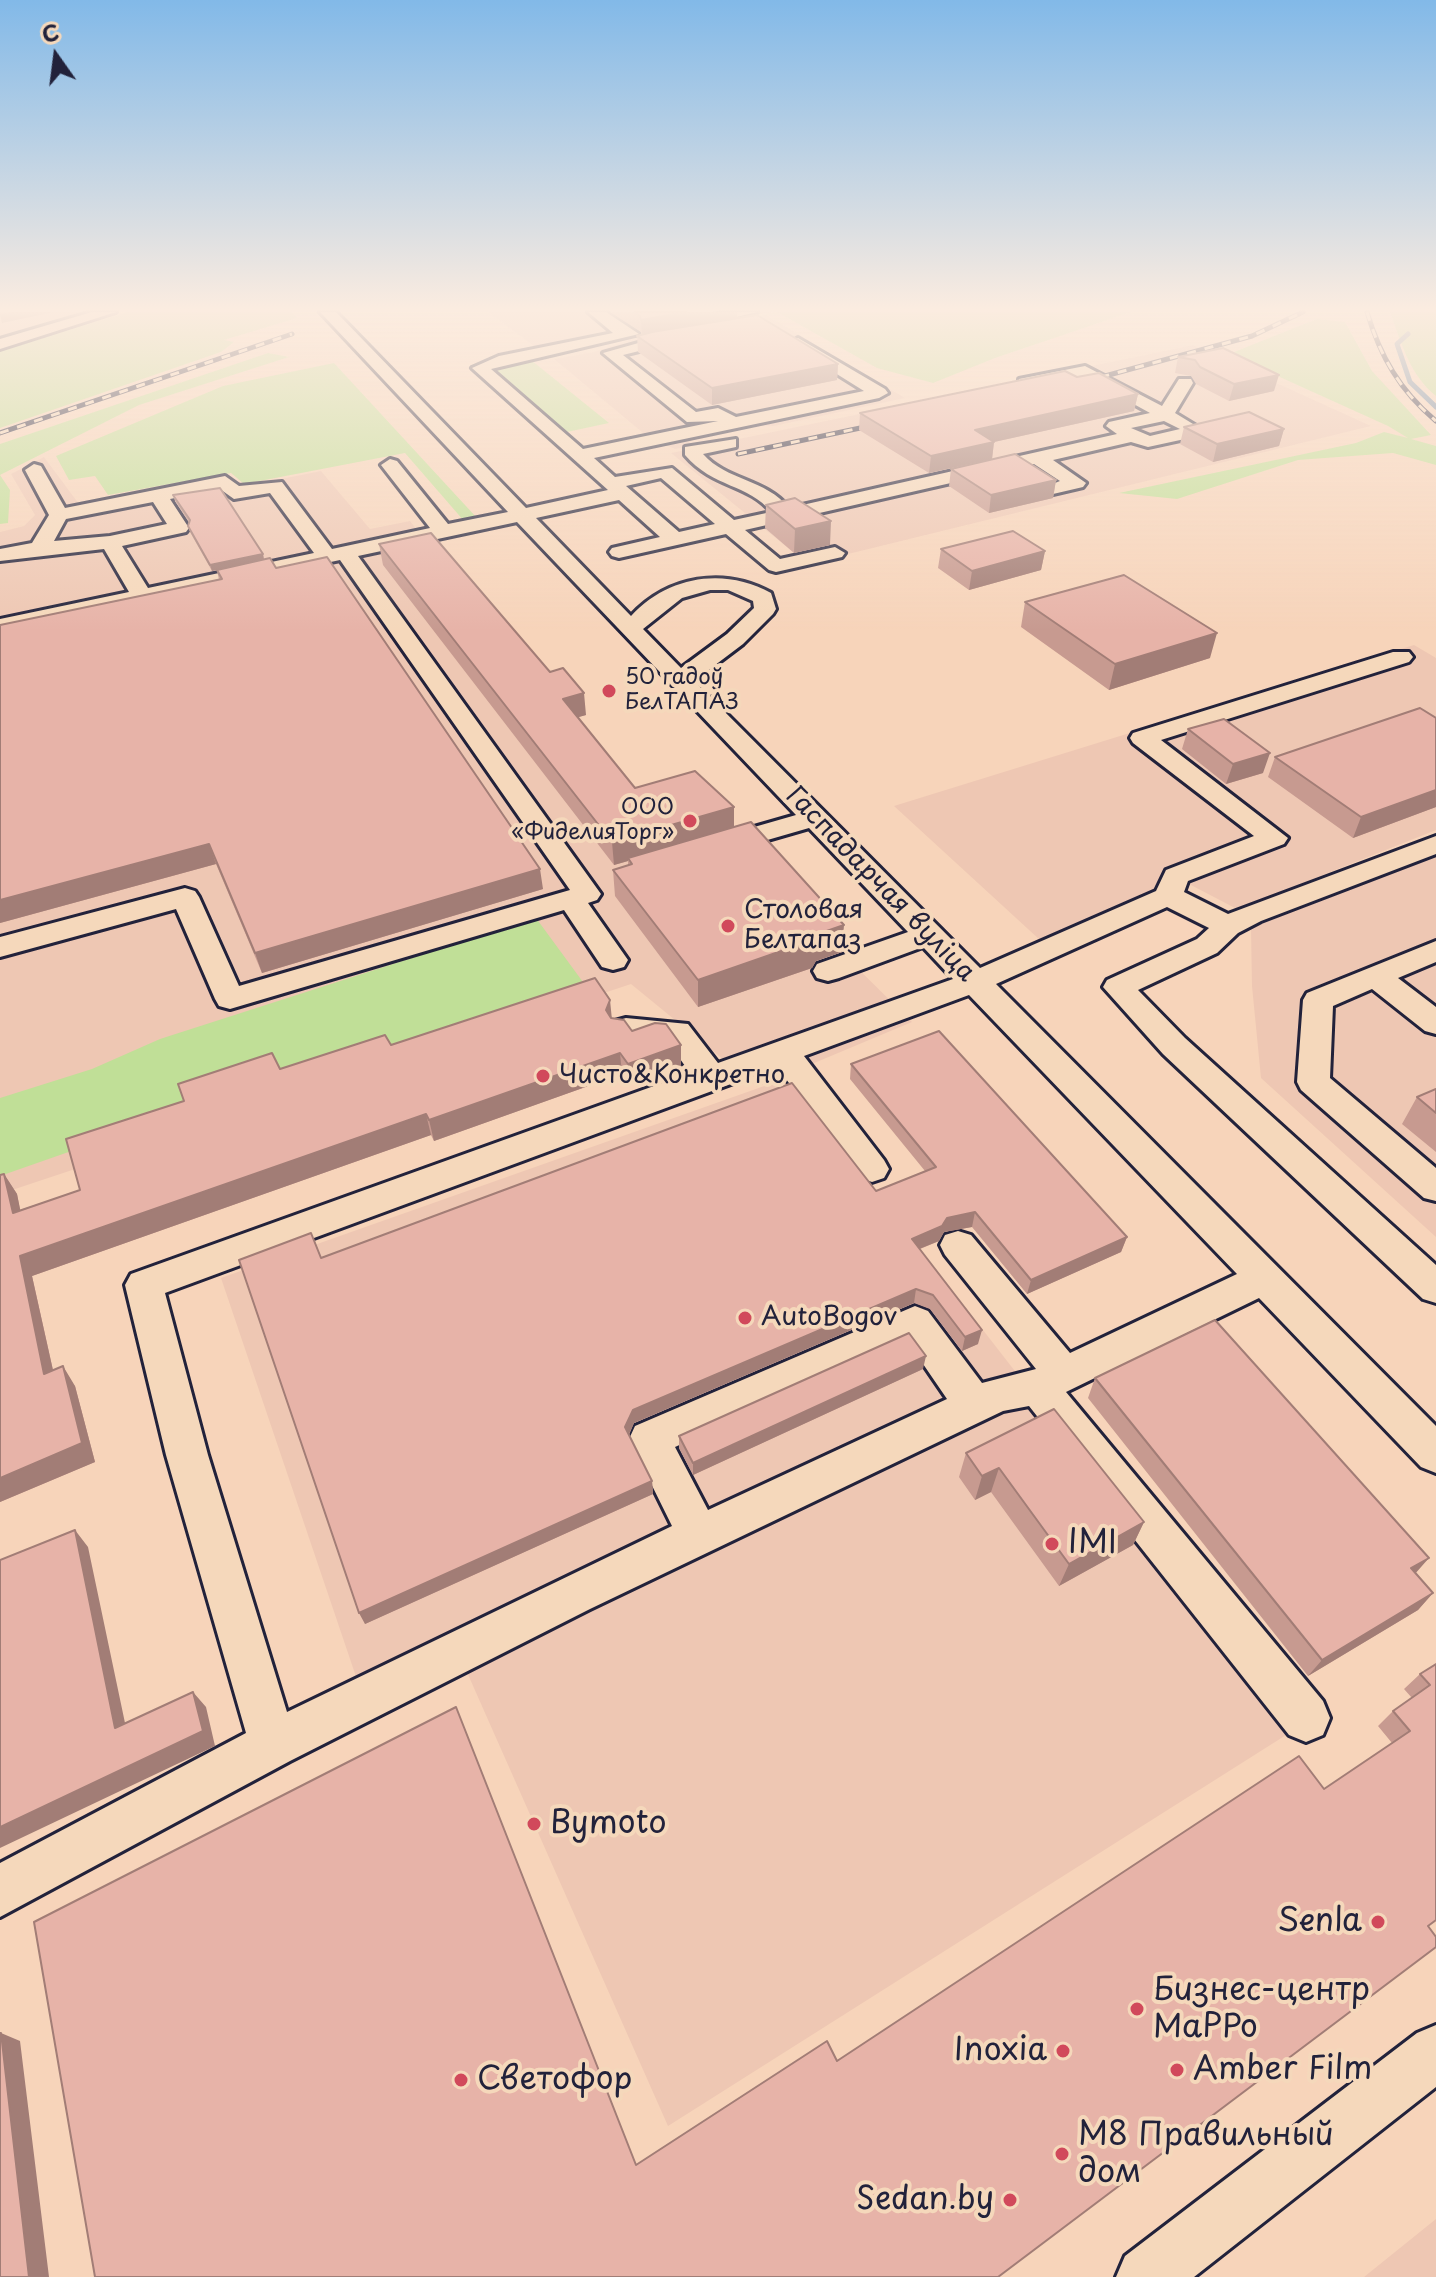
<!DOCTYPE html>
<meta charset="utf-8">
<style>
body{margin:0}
#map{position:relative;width:1436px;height:2277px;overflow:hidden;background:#f7d4ba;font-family:"Playpen Sans",sans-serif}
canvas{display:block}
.north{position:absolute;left:16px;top:16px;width:80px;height:80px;-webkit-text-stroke:6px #f5d8bb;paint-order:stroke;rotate:346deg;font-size:22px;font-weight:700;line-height:32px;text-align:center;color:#22223b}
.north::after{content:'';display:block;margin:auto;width:28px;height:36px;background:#22223b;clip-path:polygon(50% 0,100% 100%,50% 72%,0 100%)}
</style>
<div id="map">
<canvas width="1436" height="2277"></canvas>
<div class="north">С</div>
</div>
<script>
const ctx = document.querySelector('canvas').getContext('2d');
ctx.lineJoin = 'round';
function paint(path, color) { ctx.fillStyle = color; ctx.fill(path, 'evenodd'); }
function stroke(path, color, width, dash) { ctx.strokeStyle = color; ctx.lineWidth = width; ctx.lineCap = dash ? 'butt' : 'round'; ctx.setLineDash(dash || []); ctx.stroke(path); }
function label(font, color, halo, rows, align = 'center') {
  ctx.font = font + ' "Playpen Sans",sans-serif'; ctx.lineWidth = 8; ctx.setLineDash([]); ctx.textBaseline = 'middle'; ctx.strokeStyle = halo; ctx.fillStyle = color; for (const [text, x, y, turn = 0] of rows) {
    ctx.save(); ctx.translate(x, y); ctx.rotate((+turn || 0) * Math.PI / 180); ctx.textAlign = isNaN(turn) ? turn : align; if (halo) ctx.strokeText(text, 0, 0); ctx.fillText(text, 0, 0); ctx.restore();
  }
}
paint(new Path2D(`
 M0,312h85l-85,25z
 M488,312h286l-135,23 -89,23z
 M766,315l139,83 -131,28 -25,-1 -56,14 -7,8 -11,2 -27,-12 -94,-78 40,-7 47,-16z
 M1193,345l178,81 -527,129 -9,-6 -36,8 -128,-104z
 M44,457l35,47 152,-28 6,9 9,1 75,-15 49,58 40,-8 226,290 125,50 84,95 67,66 -155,65 -126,-103 -631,210v-662l24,-6 11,-11 -24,-41z
 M1414,645l22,13v172l-199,79 -48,-25 -149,56 -146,-134z
 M1436,856v381l-175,-159 -9,-92 -1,-58z
 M787,1078l507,652 -626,396 -202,-456 -97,45 -148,-437z
 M1436,2219v58h-72z`), '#eec7b3');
paint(new Path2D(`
 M128,312h164l5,6 -73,22 10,2 -13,10 -221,76v-77z
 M777,312h354l-136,46 -62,25 -56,-15z
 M1390,312h46v84c-27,-22 -34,-52 -46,-84z
 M1317,319l28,3 27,49 59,64 -20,4 25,7v19l-43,-12 -95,7 -121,39 -58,-6 237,-50 28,-11 24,6 -20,-12 -159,-72z
 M268,353l21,4 -150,48 -139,70 10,15 -2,33 -8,1v-80z
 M531,360l78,63 -42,9 -76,-65z
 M334,363l143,155 -13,3 -59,-68 -161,31 -13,-11 -123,22 -13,-19 -26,4 -13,-24 167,-70z
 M536,918l55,75 -182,66 -69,-2 -340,119v-78l92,-29 68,-30z`), '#c0df97');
stroke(new Path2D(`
 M1408,334l-11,10 13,38 26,25`), '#6081a2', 5);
const minor = new Path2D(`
 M92,312h24l-116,37v-10z
 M320,312h16l190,196 82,-18 -136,-122 27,-12 114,-23 -25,-21h18l33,22 -148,35 92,80 135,-28 -31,1 -84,-69 78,-22 8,5 -2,3 -64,16 73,57 22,-4 18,9 128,-26 -72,-45 -2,-3 8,-5 87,51 3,4 -9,5 -285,60 21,19 57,-9 62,52 37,-8c-22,-28 -58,-24 -86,-57v-8l51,-8v8l-33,7c24,27 63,25 86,54l328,-74 -11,-8 3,-4 41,-9 -67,-37 -58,12 -6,-1v-8l66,-13 77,40 17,-27h12l2,4 -18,30 23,14 -4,10 -46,10 -17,-5 -78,18 33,23 -3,4 -30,7 -10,-6 17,-7 -26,-17 -289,66 35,29 55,-12 10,6 -3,4 -66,15 -7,-2 -43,-36 -107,24 -7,-2 -3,-4 3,-4 48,-11 -41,-37 -83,18 95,98c37,-40 93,-49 140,-23l5,16 -3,5 -30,30 -49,37 286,287 176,-77 10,-21 88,-34 -121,-93 -3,-5 3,-5 260,-81h16l4,5 -4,5 -248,78 127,98 -4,6 -96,37 -4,11 44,22 208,-78v18l-175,67 -23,12 -21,20 -79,37 47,48 251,227v38l-13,-4 -260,-245 -60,-67 4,-7 90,-41 12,-11 -42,-21 -171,77 440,442v47l-15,-6 -162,-169 -193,94 257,309 7,17 -7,17 -17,7 -17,-7 -260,-329 -26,5 -413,198 -300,152 -290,156v-54l246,-130 -80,-278 -41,-170 6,-11 559,-201 -22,-31 -53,-5 -5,-8 5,-8 11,-3 62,6 30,39 235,-84 -30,-32 -84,31 -11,3 -11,-3 -4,-7 4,-7 91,-32 -99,-104 -90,26 -10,-2 -4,-6 4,-6 87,-25 -279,-293 -159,34 243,338 -4,6 -9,3 40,57 -4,7 -11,3 -11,-3 -38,-57 -334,99 -11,-3 -4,-7 -39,-90 -176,48v-20l185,-49 10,3 4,6 40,89 331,-96 -230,-330 -340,73v-14l129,-27 -25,-43 -104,12v-12l32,-6 17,-28 -24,-45 9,-6 7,2 24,42 160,-32 14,10 43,-4 50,67 98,-21 -49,-63 9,-6 7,2 51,63 60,-12zM1164,421l16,8 -30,7 -19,-8zM661,478l54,46 -36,8 -53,-46zM220,489l14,10 36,-6 44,60 -166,35 -26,-42 64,-14 3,-4 -19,-29zM153,502l14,22 -57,12 -56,5 12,-22zM710,590h18l25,11 1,7 -27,26 -46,34 -38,-39 39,-31zM969,995l268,279 -167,79 -99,-118 -13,-4 -13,4 -5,10 5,10 91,114 -54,14 -54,-72 -13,-5 -280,120 -6,13 43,87 -385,186 -79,-257 -43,-162 612,-226 83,111 12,4 12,-4 5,-9 -5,-9 -80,-104zM908,1342l39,57 -239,111 -33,-63z
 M725,312h32l-66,16 -8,-5z
 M1436,941v21l-38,16 38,29v27l-11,-3 -53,-42 -39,17 -3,72 106,90v33l-12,-3 -123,-108 -4,-8 6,-82 4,-7z
 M1436,2025v62l-242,190h-78l9,-21 292,-223z`);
stroke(minor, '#22223b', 6);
paint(minor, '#f5d8bb');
const rail = new Path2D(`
 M1367,312c13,44 33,79 69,109
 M1083,382l169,-46 51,-24
 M0,433l292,-99
 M738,454l141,-30`);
stroke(rail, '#22223b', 5);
stroke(rail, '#f5d8bb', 3, [9]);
paint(new Path2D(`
 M610,312h127v6l101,46 -1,16 -125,25 -74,-53 -1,-16 4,-1v-3z
 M1223,348l51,43 -45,10 -33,-17 -5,-8 -16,-3 3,-16z
 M1077,377l61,17 -4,17 -140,31 -2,17 -63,14 -70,-43 1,-17z
 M1184,427l100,2 -5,17 -66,16 -33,-18z
 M951,469l105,11 -3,18 -64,15 -40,-27z
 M173,495l90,59 1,6 12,8 267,321 -281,84 -46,-109 -216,59v-298l219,-45 -2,-10 -5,1 -22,-39 -2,-6 1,-4 -14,-21z
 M766,505l64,40 -36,8 -29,-25z
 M379,544l207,171 -8,2 57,71 99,19v20l108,125 -26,9 -4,7 -114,39 -83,-111 -2,-26 15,-5v-4l-14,4 -231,-300z
 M941,549l104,2 -4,19 -72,20 -31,-22z
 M1025,602l185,56 -101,32 -88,-63z
 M1436,718v89l-83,31 -85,-61 7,-20z
 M1188,729l75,44 -37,11 -44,-35z
 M612,1018l69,48 -52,19 -7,-11 -188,67 -3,-6 -399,141 21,94 22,16 20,76 -95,40 4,-328 13,20 3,16 60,-20 200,-121 111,-24z
 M851,1064l276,173 -6,15 -94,42 -55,-67 -28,5 -5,9 -19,8 58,95 -16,7 -32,-42 -16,-6 -280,120 -5,12 23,46 1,13 -288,130 -44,-366 555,-67 49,-20 -75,-92z
 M1436,1089v63l-34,-28 15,-27z
 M923,1369l-230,106 -14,-27v-12z
 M1095,1378l320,195 18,20 -15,17 -110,66 -220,-278z
 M966,1453l178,69 -11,23 -74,41 -68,-94 -16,8 -16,-23z
 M1436,1664v256l-800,245 201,-104 487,-272 68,-46 -14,-17 15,-15 19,-13 -8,-9 16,-15z`), '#c79a90');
paint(new Path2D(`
 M12,312h42l-52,11 -2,-9z
 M686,312h51v6l-95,18 -1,-16z
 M838,364l-1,16 -125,25v-17z
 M1279,375l-5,16 -45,10 5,-17z
 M1138,394l-4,17 -140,31 -2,17 -63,14 2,-17 44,-26z
 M1284,429l-5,17 -66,16 4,-18z
 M1056,480l-3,18 -64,15 2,-18z
 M831,521l-1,24 -36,8 1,-24z
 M1045,551l-4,19 -72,20 3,-19z
 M263,554l1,6 -52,11 -2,-6z
 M1217,633l-7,25 -101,32 6,-26z
 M584,693l2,22 -21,6 -2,-22z
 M1270,753l-7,20 -37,11 7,-20z
 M1436,790v17l-83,31 8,-21z
 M734,807v23l-106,28v3l-14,4 -2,-23z
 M209,844l7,20 -216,59v-23z
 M540,869l3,20 -281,84 -7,-20z
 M844,925l-2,27 -26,9 -4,7 -114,39v-27z
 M610,1000l2,20 -6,-10z
 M681,1045v21l-52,19 -1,-21z
 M620,1053l2,21 -188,67 -5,-21z
 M426,1114l5,21 -399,141 26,117 -14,-19 -24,-118z
 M4,1174l13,20 8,39 -12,-20z
 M975,1212l-3,15 -28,5 -5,9 -30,12 3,-14 35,-21z
 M1127,1237l-6,15 -94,42 4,-14z
 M916,1289l-2,14 -280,120 -8,17 -1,-13 8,-17z
 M982,1330l-4,14 -16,7 3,-14z
 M926,1356l-3,13 -230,106v-12z
 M63,1366l12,20 20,76 -95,40v-24z
 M999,1468l-8,24 -16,8 7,-24z
 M652,1481l1,13 -288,130 -6,-11z
 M1144,1522l-11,23 -74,41 10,-22z
 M75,1530l13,17 41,195 -14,-14z
 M1429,1558l-15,17 -3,-7z
 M1433,1593l-15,17 -110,66 14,-16z
 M193,1692l13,15 9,39 -215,102v-21z
 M1,2033l19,8 29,236h-20z`), '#a27d76');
const building = new Path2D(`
 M634,312h52l-45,8 -1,-4z
 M757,315l81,49 -126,24 -75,-52 15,-4z
 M1223,348l56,27 -45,9 -34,-17 -5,-7 -17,-3z
 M1065,371l12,6 22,-4 39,21 -163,36 19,12 -63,14 -71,-43z
 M1249,412l35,17 -67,15 -33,-17z
 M1015,454l41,26 -65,15 -40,-26z
 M220,488l43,66 -53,11 -22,-39 2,-6 -17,-25z
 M795,498l36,23 -36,8 -29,-24z
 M1013,531l32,20 -73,20 -31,-22z
 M431,533l119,139 13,-4 21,25 -21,6 72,89 60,-17 39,36 -122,35 -233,-298z
 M327,557l213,312 -285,84 -46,-109 -209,56v-275l222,-46 -5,-9 53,-12 6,10z
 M1124,575l93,58 -102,31 -90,-62z
 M1420,708l16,10v72l-75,27 -86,-60z
 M1224,719l46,34 -37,11 -45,-35z
 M751,822l93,103 -26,9 -5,6 -115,40 -85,-110 19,-6 -4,-6z
 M595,978l15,22 -4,10 5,8 13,2 8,11 23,-8 11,1 15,21 -53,19 -8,-11 -191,67 -3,-6 -406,142 24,118 19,-8 19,77 -82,35v-303l4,-1 9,39 67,-23 -14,-51 118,-38 -6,-17 94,-31 8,16 105,-34 6,10z
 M939,1031l188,206 -96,43 -56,-68 -28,6 -5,8 -30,13 70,91 -17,7 -32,-42 -17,-6 -283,121 -8,17 27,54 -293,132 -120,-353 72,-27 10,25 471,-175 84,108 60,-24 -85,-103z
 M1436,1089v24l-19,-16z
 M1215,1320l214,238 -18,10 22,25 -111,67 -227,-282z
 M909,1333l17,23 -233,107 -14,-27z
 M1054,1409l90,113 -75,42 -70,-96 -17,8 -16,-23z
 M75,1530l40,198 78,-36 10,39 -203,96v-267z
 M1436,1664v256l-8,6 8,11v10l-438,330h-903l-61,-355 422,-215 180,458 191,-124 10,20 462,-305 25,33 86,-58 -17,-20 37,-26 -10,-11z
 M0,2033h1l28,244h-29z`);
paint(building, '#e7b3a8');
stroke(building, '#a27d76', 2);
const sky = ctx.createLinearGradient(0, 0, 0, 631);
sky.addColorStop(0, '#82b9e8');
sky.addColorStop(0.49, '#fbece0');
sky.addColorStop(1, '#fbece000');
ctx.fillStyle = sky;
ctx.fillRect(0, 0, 1436, 631);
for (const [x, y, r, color] of [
 [609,691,8,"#d1495b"],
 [690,821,8,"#d1495b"],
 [728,926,8,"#d1495b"],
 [543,1076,8,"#d1495b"],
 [745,1318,8,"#d1495b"],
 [1052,1544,8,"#d1495b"],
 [534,1824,8,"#d1495b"],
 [1378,1922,8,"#d1495b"],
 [1137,2009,8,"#d1495b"],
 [1063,2051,8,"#d1495b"],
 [1177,2070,8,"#d1495b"],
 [461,2080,8,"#d1495b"],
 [1062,2154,8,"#d1495b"],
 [1010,2200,8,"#d1495b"]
]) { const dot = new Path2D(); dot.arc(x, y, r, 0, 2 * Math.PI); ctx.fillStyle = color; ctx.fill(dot); stroke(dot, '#f5d8bb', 3); }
label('22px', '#22223b', '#f5d8bb', [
 ["50 гадоў",625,678],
 ["БелТАПАЗ",625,703],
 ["ООО",674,808,"right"],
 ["«ФиделияТорг»",674,833,"right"]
], 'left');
label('26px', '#22223b', '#f5d8bb', [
 ["Гаспадарчая вуліца",880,885,46]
]);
label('26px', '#22223b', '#f5d8bb', [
 ["Столовая",744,911],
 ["Белтапаз",744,941],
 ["Чисто&Конкретно",559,1076],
 ["AutoBogov",761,1318]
], 'left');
label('32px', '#22223b', '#f5d8bb', [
 ["IMI",1068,1544],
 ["Bymoto",550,1824],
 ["Senla",1362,1922,"right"],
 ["Бизнес-центр",1153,1991],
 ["МаРРо",1153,2028],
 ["Inoxia",1047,2051,"right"],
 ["Amber Film",1193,2070],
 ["Светофор",477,2080],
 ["М8 Правильный",1078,2136],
 ["дом",1078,2173],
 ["Sedan.by",994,2200,"right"]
], 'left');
</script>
